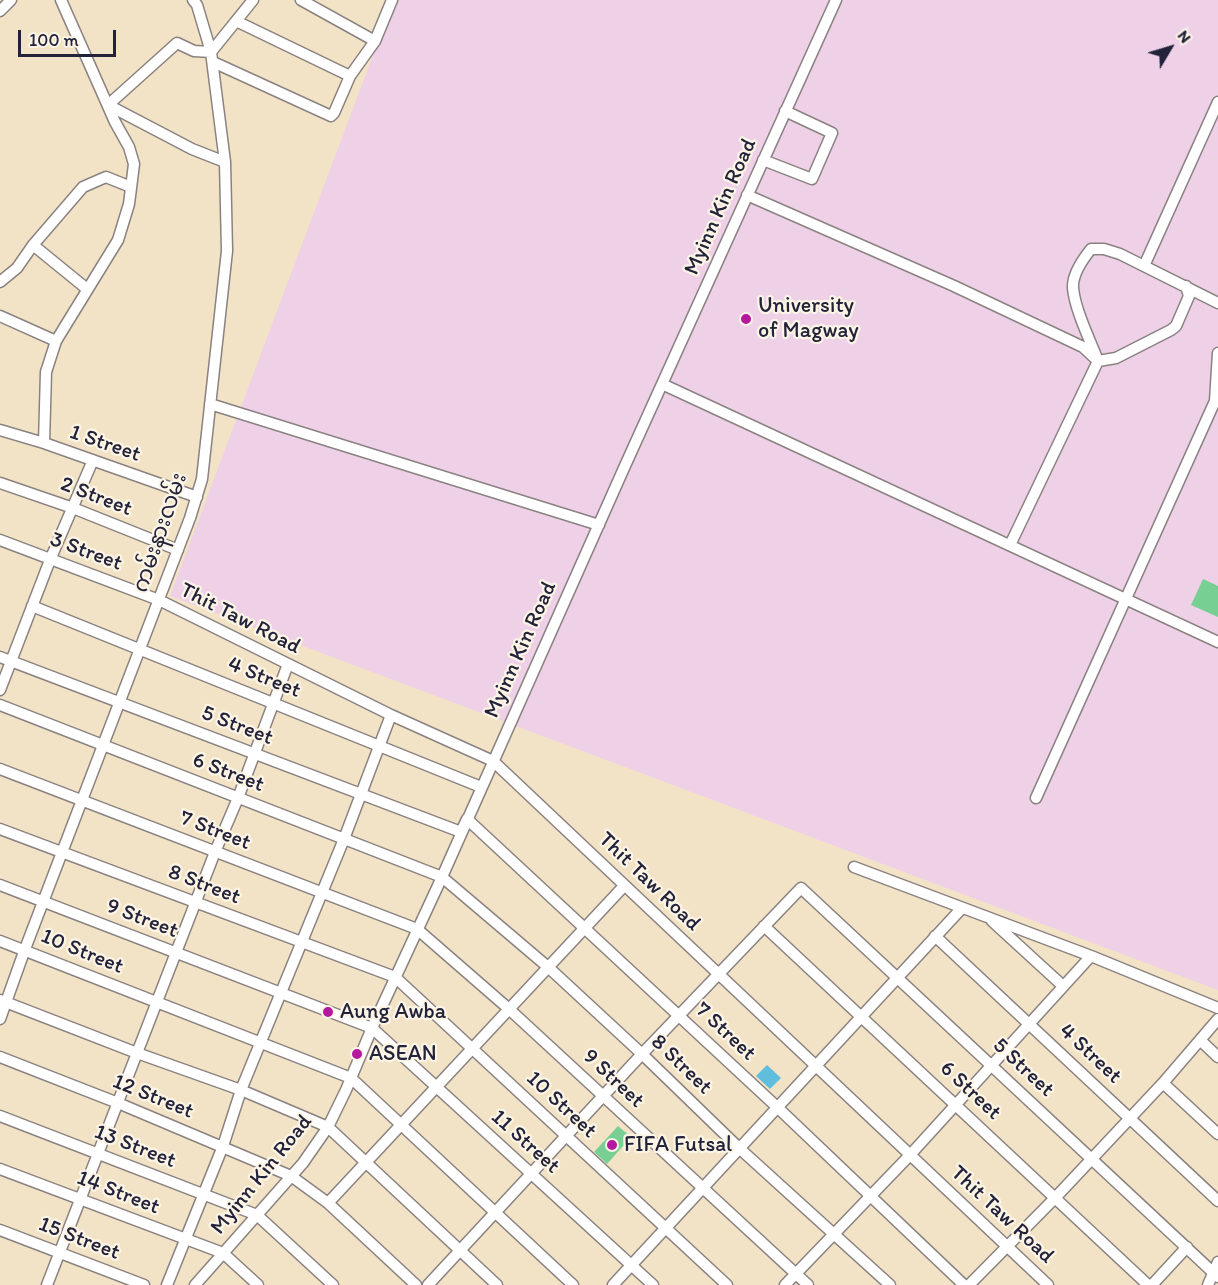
<!DOCTYPE html>
<meta charset="utf-8">
<style>
body{margin:0}
#map{position:relative;width:1218px;height:1285px;overflow:hidden;background:#f3e3c6;font-family:Itim,sans-serif}
canvas{display:block}
.north{position:absolute;left:1140px;top:18px;width:60px;height:60px;-webkit-text-stroke:4px #fcf5e5;paint-order:stroke;rotate:52deg;font-size:16px;font-weight:700;line-height:24px;text-align:center;color:#22223b}
.north::after{content:'';display:block;margin:auto;width:21px;height:27px;background:#22223b;clip-path:polygon(50% 0,100% 100%,50% 72%,0 100%)}
.scale{position:absolute;left:18px;top:30px;width:98px;height:27px;box-sizing:border-box;border:3px solid #22223b;border-top:0;padding-left:8px;font-size:18px;line-height:21px;white-space:nowrap;color:#22223b;-webkit-text-stroke:4px #fcf5e5;paint-order:stroke}
</style>
<div id="map">
<canvas width="1218" height="1285"></canvas>
<div class="north">N</div>
<div class="scale">100 m</div>
</div>
<script>
const ctx = document.querySelector('canvas').getContext('2d');
ctx.lineJoin = 'round';
function paint(path, color) { ctx.fillStyle = color; ctx.fill(path, 'evenodd'); }
function stroke(path, color, width, dash) { ctx.strokeStyle = color; ctx.lineWidth = width; ctx.lineCap = dash ? 'butt' : 'round'; ctx.setLineDash(dash || []); ctx.stroke(path); }
function label(font, color, halo, rows, align = 'center') {
  ctx.font = font + ' Itim,"Noto Sans Myanmar",sans-serif'; ctx.lineWidth = 4.5; ctx.setLineDash([]); ctx.textBaseline = 'middle'; ctx.strokeStyle = halo; ctx.fillStyle = color; for (const [text, x, y, turn = 0] of rows) {
    ctx.save(); ctx.translate(x, y); ctx.rotate((+turn || 0) * Math.PI / 180); ctx.textAlign = isNaN(turn) ? turn : align; if (halo) ctx.strokeText(text, 0, 0); ctx.fillText(text, 0, 0); ctx.restore();
  }
}
paint(new Path2D(`
 M396,0h822v990l-1048,-394 208,-554z`), '#eed0e7');
paint(new Path2D(`
 M1203,579l15,7v31l-27,-12z
 M618,1126l13,11 -24,27 -13,-12z`), '#78cf94');
paint(new Path2D(`
 M767,1065l14,13 -11,11 -14,-13z`), '#5fbddd');
const minor = new Path2D(`
 M301,0l74,41
 M0,11l11,-11
 M236,21l114,55
 M213,62l118,54 3,-3 16,-37 25,-35 17,-41
 M763,160l49,19 20,-46 -47,-22
 M225,162l-33,-13 -84,-44 69,-62 17,8 17,1 42,-52
 M747,195l207,91 129,61 15,14 -88,184
 M33,245l54,44
 M1144,266l74,-164
 M0,282l17,-14 16,-23 50,-58 23,-10 25,10
 M1186,286l3,10 -13,30 -5,4 -55,28 -18,3c-8,-21 -23,-51 -25,-73 -1,-13 10,-29 18,-39h13l16,5 98,49
 M0,316l56,25 -10,31 -2,71
 M56,341l62,-101 11,-36 5,-40 -5,-17 -14,-25 -54,-122
 M662,384l556,258
 M210,404l389,121
 M0,430l44,13 153,54
 M0,483l73,25 105,42
 M0,540l159,60 232,115 102,46 555,524
 M32,606l449,181
 M0,657l461,175 6,-13 310,288 187,178
 M0,690l50,-130 43,-100
 M0,705l442,172 106,90 94,87 97,94 151,137
 M0,769l417,160 92,80 299,276
 M1036,798l179,-397 3,-48
 M0,829l395,148 332,308
 M854,867l237,89 127,52
 M0,885l372,143 281,257
 M992,921l71,65
 M764,926l384,359
 M935,936l283,265
 M0,941l351,137 222,207
 M0,1000l137,53 104,37 87,37 169,158
 M0,1019l25,-70 165,-431 12,-39 25,-228 -2,-89 -14,-110 -14,-47 -4,-5
 M1200,1040l18,17
 M0,1057l118,46 173,73 37,27 88,82
 M1163,1083l55,51
 M0,1116l257,99 76,70
 M0,1169l223,84 35,32
 M328,1203l296,-317
 M0,1230l144,55
 M47,1285l168,-433 23,-54 50,-134
 M167,1285l56,-139 18,-56 103,-251 47,-124
 M195,1285l108,-122 25,-36 18,-37 26,-62 70,-151 182,-409 212,-468
 M428,1285l214,-231 159,-166 417,389
 M613,1285l349,-377
 M785,1285l125,-130 181,-199
 M969,1285l86,-87 108,-115 55,-64
 M1152,1285l35,-38
 M1208,1285l10,-23`);
stroke(minor, '#8a8280', 13);
stroke(minor, '#fff', 10);
for (const [x, y, r, color] of [
 [746,319,6,"#b5179e"],
 [328,1012,6,"#b5179e"],
 [357,1054,6,"#b5179e"],
 [612,1145,6,"#b5179e"]
]) { const dot = new Path2D(); dot.arc(x, y, r, 0, 2 * Math.PI); ctx.fillStyle = color; ctx.fill(dot); stroke(dot, '#fcf5e5', 2); }
label('22px', '#22223b', '#fcf5e5', [
 ["Myinn Kin Road",721,207,-66],
 ["1 Street",105,444,19],
 ["2 Street",96,497,21],
 ["ကမ်းနားလမ်း",161,533,-71],
 ["3 Street",86,552,20],
 ["Thit Taw Road",240,619,27],
 ["Myinn Kin Road",521,650,-66],
 ["4 Street",264,678,22],
 ["5 Street",237,726,21],
 ["6 Street",228,773,21],
 ["7 Street",215,831,21],
 ["Thit Taw Road",649,882,44],
 ["8 Street",204,885,21],
 ["9 Street",142,919,21],
 ["10 Street",82,952,22],
 ["7 Street",725,1032,43],
 ["4 Street",1090,1054,43],
 ["8 Street",681,1065,44],
 ["5 Street",1023,1068,43],
 ["9 Street",613,1079,43],
 ["6 Street",970,1091,43],
 ["12 Street",153,1097,22],
 ["10 Street",561,1105,43],
 ["11 Street",525,1142,42],
 ["13 Street",135,1147,21],
 ["Myinn Kin Road",262,1175,-51],
 ["14 Street",118,1193,21],
 ["Thit Taw Road",1002,1215,43],
 ["15 Street",79,1239,21]
]);
label('22px', '#22223b', '#fcf5e5', [
 ["University",758,306],
 ["of Magway",758,331],
 ["Aung Awba",340,1012],
 ["ASEAN",369,1054],
 ["FIFA Futsal",624,1145]
], 'left');
</script>
